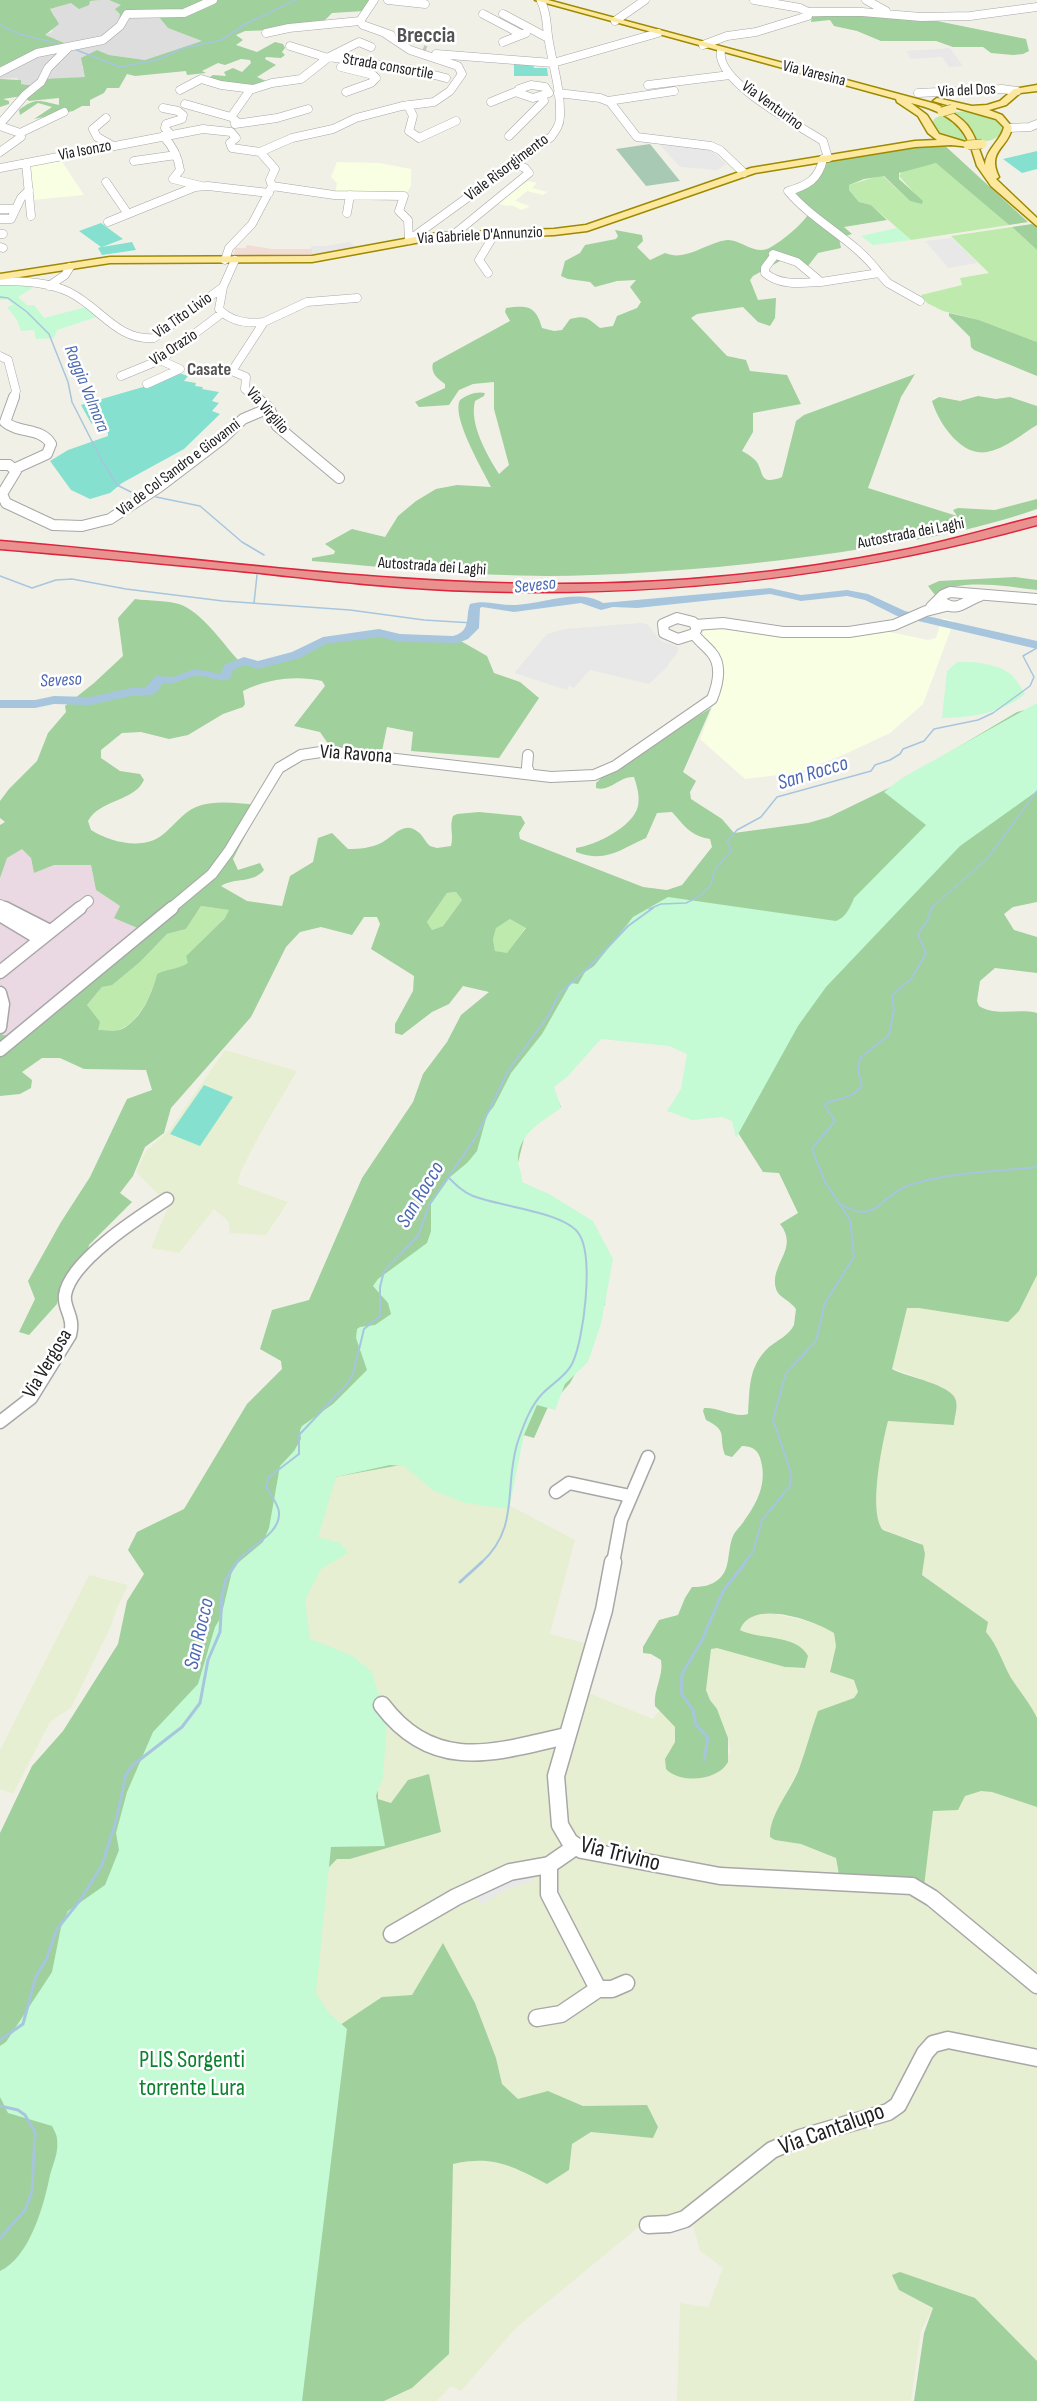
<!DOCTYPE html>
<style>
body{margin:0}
canvas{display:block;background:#f1f0e7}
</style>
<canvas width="1037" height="2401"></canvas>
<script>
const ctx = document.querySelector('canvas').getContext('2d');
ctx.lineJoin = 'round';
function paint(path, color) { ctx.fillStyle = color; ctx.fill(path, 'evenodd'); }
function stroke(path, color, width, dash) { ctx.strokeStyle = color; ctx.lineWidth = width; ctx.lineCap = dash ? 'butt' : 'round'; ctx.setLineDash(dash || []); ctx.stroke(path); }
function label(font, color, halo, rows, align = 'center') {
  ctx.font = font + ' "Sofia Sans Condensed",sans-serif'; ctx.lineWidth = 5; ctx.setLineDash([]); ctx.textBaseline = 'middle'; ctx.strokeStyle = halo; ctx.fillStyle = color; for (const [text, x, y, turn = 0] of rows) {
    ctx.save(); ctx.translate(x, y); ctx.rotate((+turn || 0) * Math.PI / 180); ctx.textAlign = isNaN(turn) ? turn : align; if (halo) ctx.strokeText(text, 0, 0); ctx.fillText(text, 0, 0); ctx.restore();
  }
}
paint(new Path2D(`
 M100,0h9l13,5 -4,20 -16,13 -33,7 -25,-10 8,-3 3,-16 -5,-7 21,-6z
 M125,17h34l9,11 35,13 -58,19 -36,-5 -12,-5 -15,16 4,11 -43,3 22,-30 49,-16z
 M66,48l-32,38 -13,-2 -4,-6 -17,1v-7l41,-20z`), '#dedddd');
paint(new Path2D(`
 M350,242l7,8 -46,8h-78l2,-10h11l1,-3 25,4h39l1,-3h15z`), '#f1ddd6');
paint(new Path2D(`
 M23,848l8,10 3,15 20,-8h37l5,25 24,16 21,23 -130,108 -11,-3v-156l6,-20z`), '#ead9e3');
paint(new Path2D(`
 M59,157l25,38 -52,5 -4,-37z
 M337,162l42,1 32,6v17l-6,9 -70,-2 2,-10 -6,-6z
 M528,181l9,2 -5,5 15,4 -4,3 -16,-4 -12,10 15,5 -8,4 -11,-5 -3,1 -9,-2 2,-2 -2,-1z
 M942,618l12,3 -31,83 -33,29 -47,22 -47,18 -51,6 -45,-40 18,-46 2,-25 -20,-30 4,-8 9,-3 172,4 43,9 8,-2z`), '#f9ffe2');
paint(new Path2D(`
 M225,1050l72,21 -36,61 -21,41 -2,11 50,18 -22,33 -36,-2 -2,-12 -14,-12 -35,44 -28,-5 18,-43 -33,-33 10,-21 24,-22z
 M1037,1271v453l-53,-94 2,-9 -66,-48 1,-29 -2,-3 -19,-4 -22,-11 -2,-7 -1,-27 11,-72 65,-27 -9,-6 -52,-20 15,-60z
 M406,1464l103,41 66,35 -25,94 50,13 -14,45 67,27 6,-8 9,6 7,10v15l-7,11 17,25 32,-5 13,-21 -2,-14 -11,-29 -7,-9 -4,-10 5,-41 6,-2 68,20 19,2 -64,-39 4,-8 5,-5 13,-4 13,1 40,9 19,10 2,13 -6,21 2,6 22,7 4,12 -4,6 -36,13 -19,57 -17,34 -7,38 26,4 35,14 5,22 90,-71 36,-18h23l47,14v556l-62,-63 -76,-8 34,18 -12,23 -10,70h-234l3,-98 28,4 15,-39 -23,-17 -8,-29 -46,-1 -130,107 -55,63 -10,-5 -14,15h-53l28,-13 37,-34 4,-190 19,-4 36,4 39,20 25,-40 19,-12 62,6 -7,-33 -63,1 -35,-15 -30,9 -16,-16 -6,-26 -21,-55 -32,-60 -31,52 -30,2 -164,147 109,-275 10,-10h13l91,-27 -33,-52 -16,23 -14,-4 -74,-156 -7,-51 33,-114z
 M89,1575l39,10 -12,25 -5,16 -40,82 -21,14 -37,72 -13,-5v-39z`), '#e7efd2');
paint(new Path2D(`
 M972,111l19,5 13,11 -2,7 -10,6 -15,3 -10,-19 -16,-12z
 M945,113l12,9 13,21c-16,-2 -30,-4 -38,-19l2,-5z
 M936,163l3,2 70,60 -98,15 -40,-35 -12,-3 -10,-12v-5l33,-10 28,26 13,2 -24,-27 4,-6z
 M1012,227l25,23v92l-58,-22 -36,-9 -16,-8 -6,-8 41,-10 -2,-7 29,-5 -38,-37z
 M456,892l6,8 -19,26 -11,4 -5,-8 20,-29z
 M201,906l29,4 -5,8 -39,38 3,7c-11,7 -20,5 -32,11 -5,19 -16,46 -36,55 -6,3 -17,1 -24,1l-10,-25 15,-18 10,-3 28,-22 27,-28 19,-5z
 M510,919l16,8 -19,27 -12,-3 -2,-12 3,-12z`), '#beebad');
paint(new Path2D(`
 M0,0h100l-10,1 -1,4 -10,4 -8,-6 -21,6 9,15 -14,11 24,10h16l29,-14 4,-6 2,-11 -5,-5 6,-4 -12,-5h261l-6,11 -32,2 -7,7 5,1 -1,4 -45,3 -7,-2 -1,4 -31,1 -9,4 7,5 -7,5 21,7 18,-10 8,2 2,4 -3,4 3,3 -4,3 -15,-1 -1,2 11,6 -19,12 9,4c-17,12 -40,4 -59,-2l6,-4 13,1 -2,-4 9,-4 9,4 9,-9 -1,-3 -9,-1 -16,6 -7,-2 -16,8 4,2 -19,2 -1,-4 -51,5 -8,-2 -8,14h-12l-3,5 -14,7v6h-8l-9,5 -39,8 18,-12 -14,-4 -18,12 -1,-5c18,-14 22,-8 40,-5v-7l-30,3 -7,-5 -19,3 6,2v3l-9,3v-28l21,1v4l14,2 5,-5 6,-13 19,-20 -24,4 -41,20zM134,14l25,3 9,11 34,13 -57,19 -36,-5 -12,-5 -16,8 4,19 -41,2 5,-11 20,-21c19,-1 53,-7 56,-30z
 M853,14l85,5 -1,2 89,18 3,12 -6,3 -10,1 -22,-2 -8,-6h-30l-17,-6h-55l-24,-10 -23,-5 -4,-6 -19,2 1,-5z
 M942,143l86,79 -19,3 -73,-62 -37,10v6l24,22 -1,3 -12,-3 -26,-25 -20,3 -15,6v5l10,12 12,3 16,15 -43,7 8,7 -10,3 -47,-42c14,-14 27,-9 30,-35z
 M809,213l30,25 2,10 -23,5 -10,13 -26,-6 -29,16 -3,4 8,20 18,-2 -1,20 -5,8 -12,-4 -15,-15 -46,7 -6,4 36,38 19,4 4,11 37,4 14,29 -48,9v19l-11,19c4,2 9,5 13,9 10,10 2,27 27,17l14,-56 8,-6 111,-41 -14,23 -33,91 89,28 -4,-6 5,-2 37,2 42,-11v10c-62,22 -130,33 -195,43 -82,12 -166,20 -249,23 -93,4 -188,-6 -281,-14v-3l22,-4 1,-3 -10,-7 27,-15 33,8 13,-21 18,-15 20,-12 21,-4 34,2c-8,-17 -40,-70 -31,-87 7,-5 16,-9 25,-7l-1,3 -9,5c-6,23 12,54 24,73l10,-9 -15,-56v-27l-21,2 -14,6 -10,15 -30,2 -4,-5 30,-14v-4c-7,-5 -15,-11 -12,-21l77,-42 -5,-9 1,-4c22,-3 30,-2 36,20l12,3 8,-1 8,-11c17,-4 17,-1 30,9l13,-2 4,-10 20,-8 4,-6 -11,-15 6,-7 -19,1 -22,6 -5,-5 -22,-3 -7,-3 4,-15 15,-8 5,-8 31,-6 2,-3 -3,-6 27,5 1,6 -6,6 13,13 15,-7c21,9 40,-10 62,-13 12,-1 27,14 40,9 12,-5 36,-25 42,-36z
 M1032,224l5,4v22l-25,-23z
 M949,313l30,7 58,22v34l-63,-26 -3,-3 -1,-10 -21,-21z
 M978,396l18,3 14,-2 27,9v19c-15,9 -32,24 -50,27 -26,5 -49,-30 -55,-51l7,-4 21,4z
 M1015,577l22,3v10c-28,-3 -78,-13 -102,5l-7,-9 11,-5z
 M135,599c13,2 34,1 47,6 25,12 42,41 60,59l20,1 26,-5 34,-17 58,-8 67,7 12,-2 28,16 7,17 26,9 19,16 -40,60 -88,-7 2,-19 -26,-5 -6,29 -48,-5 -13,-19 -26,-6 31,-40 -3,-5c-26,-6 -55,-2 -79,10l2,13 -2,3 -20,7 -35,21 -19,4 -28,-7 -19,1 -21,17v8l19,13 20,3 4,6c-10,22 -44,19 -56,41l3,9c19,12 50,20 70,6 12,-9 21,-23 35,-29 20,-8 44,-3 65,-2l-28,54 5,11 22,-7 4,7c-12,14 -29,7 -43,16l26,15 35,5 8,-30 23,-14 5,-24 14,-5 16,16c11,0 23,-1 33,-6 12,-6 23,-23 37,-11 5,3 7,10 12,14l7,2 14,-2c3,-11 -2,-19 2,-30l4,-2 22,-2 42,4 4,7 -6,10 1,6 123,48 24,3 15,-5 30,-38 -2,-8c-20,-3 -26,-14 -38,-27l-15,1 -11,25c-27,12 -40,25 -70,14v-4c20,-3 57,-21 62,-42 2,-10 -1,-20 -4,-29 -15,-1 -23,15 -38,11v-5l14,-13 101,-62 -28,64 13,9 -6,11 1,7 31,20 12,14 74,-10 21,-6 62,-30 126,-75 20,-5v195l-24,5 -9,7 10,16 23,7v36l-42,-5 -15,13 -3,20 2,5c19,11 37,2 58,7v262l-18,36 -11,11 -89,-14h-12l-15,61c13,8 61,15 64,32 2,7 -2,17 -2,24l-66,-4c-6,23 -20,91 -5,109l40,15 2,9 -3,21 66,47 -2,10c12,14 16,30 25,46 9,14 19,25 26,40v89l-45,-15 -11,-1 -16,5 -7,14 -25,1 -10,84 -83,-15 -4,-22 -35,-14 -26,-4 -5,-3c-1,-22 21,-47 29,-68 7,-19 12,-39 19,-58l36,-13 4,-6 -4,-12 -24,-8 6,-26 -2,-13c-20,-13 -83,-35 -94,-3 19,10 57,4 68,26l-3,12 -20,-1 -68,-19 -6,1 -5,41 4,10 7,9 11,29v24c-10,19 -48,22 -62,7l-1,-10 10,-17v-15l-20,-21c-2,-16 9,-30 6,-46l-10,-6 -8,-1v-6l16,-27 19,-5 7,-17 7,-11c10,0 19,-1 27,-8 12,-10 8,-29 14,-43 2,-5 8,-10 11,-15 13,-18 23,-37 17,-60 -2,-10 -8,-15 -19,-15l-10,11 -7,-2c-7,-19 4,-24 -19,-35l-3,-9 1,-3c15,-1 30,10 44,6 2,-27 0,-47 21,-67 9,-7 20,-12 25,-22l2,-16c-5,-8 -18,-12 -20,-20 -7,-25 24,-40 4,-65l18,-11 -19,-40 -16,-1 -28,-44 -2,-11 -44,-63 -21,-10 -73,-10 -43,53 9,20 -35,24 -13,51 93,103 -1,19 -25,61 -10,18 -23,26 -13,29 -14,-4 -114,30 -76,14 -33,114 8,51 73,121v35l13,4 17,-23 21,-6 12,58 -91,27h-13l-10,10 -44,75 45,89 54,-36 30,-2 31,-52 32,60 21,55 6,26 16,15 30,-8 35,15 64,-1 11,22 -5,11 -62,-6 -19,12 -3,26 -22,14c-35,-18 -54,-29 -94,-20l-4,190 -37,34 -28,13h-384v-568l32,-67 31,-35 55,-87 9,-43 17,-27 -16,-24 9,-18 47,-23 63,-105 35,-35 -1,-8 -21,-12 12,-39 37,-10 53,-122 51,-76 10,-28 24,-32 14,-27 28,-23 -26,-6 -14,18 -17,8 -30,23 -7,-2v-9l18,-33 1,-15 -43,-27 9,-25 -3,-7h-13l-12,18 -31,-8 -21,5 -14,15 -35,70 -80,91 -7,25 -19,14 -12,29 -13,17 12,9 -43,43 -2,9 -27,36 -3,14 -28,31 -10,-3 16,-33 -7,-18 33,-59 29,-45 37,-78 25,-9 -6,-20 -62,-1 -24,-11h-18l-20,14 10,8 -1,8 -11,6 -20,2v-62l11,3 129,-108 -26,-11 6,-12 -24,-16 -5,-25h-37l-20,8 -3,-15 -9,-9 -15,9 -7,20v-53l5,-3 -5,-4v-17l9,-12 28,-28 11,-28 18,-21 -1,-6 29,-23 29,-27 -5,-38zM456,892l6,8 -19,26 -11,4 -5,-8 20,-29zM201,906l28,4 -4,8 -39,38 2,7c-11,7 -20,5 -31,11 -5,19 -15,45 -35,55 -6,3 -17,1 -24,1l2,-8 -13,-17 15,-18 10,-2 28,-23 27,-28 19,-5zM510,919l16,9 -19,25 -12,-2 -2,-12 3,-11z
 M900,2272l75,26 62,63v40h-123l10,-68 9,-25 -34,-18 -7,-15z`), '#a0d09b');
paint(new Path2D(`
 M650,144l30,37 -34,5 -30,-37z`), '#a8cab4');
paint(new Path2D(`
 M897,228l14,12 -38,5 -12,-9z
 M0,282l37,3 -19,12 9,8h7l10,13 42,-11 13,9 -42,14 -3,8 -18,1 -2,-9 -13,1 -4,-11 -10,-13 6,-2 -6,-6 -7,1z
 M957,662c14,-1 37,2 49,9 9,5 14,15 19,23 -25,20 -52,23 -83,24l5,-47z
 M1037,703v88l-77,55 -134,141 -28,39 -62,112 -4,-17 -10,-4 -30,3 -25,-9 14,-22 6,-35 -18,-8 -68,-7 -34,38 -13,10 7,21c-19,14 -41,24 -43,50 -1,8 5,16 4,24l27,12 44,27 20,38 -12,65 -13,38 -23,22 -10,26 -18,-5 -13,30 -15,74 -43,-6 -32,-12 -30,-25 -14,-1 -54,12 -18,60 22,6 8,10 -27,16 -16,31 5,39 41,16 21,17 5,18 11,19 -5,68 -7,19 9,50 -54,1 -15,146 12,19 19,17 -45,372h-302v-130c30,-14 44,-66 50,-96 3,-11 9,-23 7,-36 0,-4 -3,-9 -5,-13l-44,-13 -8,-16v-51l6,-4 46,-70 9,-45 7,-16 37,-26 14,-35 -3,-17 11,-41 26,-60 45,-48 17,-57 6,-10 12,-50 30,-25 6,-14 11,-62 14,-15 7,-12 -1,-9 2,-4 31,-22 34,-34 -11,-32 1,-9 3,-2 15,-2 16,-11 -3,-11 -15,-17 5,-7 49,-36 4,-12v-27l19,-27 17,-14 10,-12 10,-36 7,-9 17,-33 31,-39 29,-51 7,1 7,-12 9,-6 39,-49 35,-20 168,24c10,-4 14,-13 18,-23l72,-73 -42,-33 18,-14z`), '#c4fad4');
paint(new Path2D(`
 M514,63h19l1,5h13l1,8h-34z
 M1037,151v18l-15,4 -19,-14z
 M101,223l22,16 -21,8 30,-5 4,8 -34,5 -4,-7 3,-1 -22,-16z
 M176,372l12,4 -4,5 12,2 -1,3 8,1 -1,2 17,3 -7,9 7,2 -7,8 8,3 -36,35 -62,34 -12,10 -20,6 -19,-9 -21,-29 18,-11 40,-14v-3l-17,-10 -10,-18 69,-20z
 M204,1085l29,12 -33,49 -30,-12z`), '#85e0d0');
paint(new Path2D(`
 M950,48l13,18 -14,1 -7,-10 -31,2 -5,-8z
 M660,145l49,3 17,16 -9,6 -37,-3z
 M952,238l26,25 -30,5 -23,-27z
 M350,242l5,6 -3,2 -40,7v-11h15z
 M640,623l7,1 14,17 16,5 2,4 -13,18 -17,16 -59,-14 -16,18 -5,-2 -2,4 -53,-17 33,-39 17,-5z
 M532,1874l2,7 -27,8 -26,16 -4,-7 29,-16z`), '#e8e8e8');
stroke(new Path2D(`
 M0,25l19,9 44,11
 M74,49l46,18 37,-7 27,-12 37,-8 22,-14h-2l55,-26
 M0,297l8,1 19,14 22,22 19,48 4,20 30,59 15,24 14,7 10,1
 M156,497l44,9 42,36 22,13
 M0,576l32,12 24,-8 16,-1 54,10 97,12 127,9 74,10 49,3
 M254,603l3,-28
 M649,909l12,-5 25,-1 14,-7 11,-11 3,-14 16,-19 1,-4 -4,-7 10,-11 24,-13 16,-20 94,-26 4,-6 15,-5 10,-6 3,-5 21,-8 10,-12 44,-9 15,-7 37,-27 4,-9 -11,-21 14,-8
 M930,909l57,-50 50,-68`), '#a7c6de', 1.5);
stroke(new Path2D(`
 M448,1177c8,8 15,15 25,19 25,10 92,16 106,38 15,23 5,106 -7,130 -6,12 -19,19 -29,29 -12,12 -19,31 -25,48 -15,46 3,86 -37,122
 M842,1205c35,20 37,-8 65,-19 41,-14 87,-14 130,-19
 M236,1563c11,-16 45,-28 43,-51 -1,-8 -9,-18 -13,-26l3,-9 30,-23v-19l49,-52 5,-9 11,-45 16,-13v-29l4,-16 34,-35 11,-31 47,-68 32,-66 40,-55 11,-22 32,-29 37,-39 25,-18
 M744,1563l9,-11 9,-32 28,-34 1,-13 -18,-53 13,-47 30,-32 9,-38 29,-46 -4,-37 -25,-38 -13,-33 23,-28 -10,-15 2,-3c13,-5 27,-5 35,-18l-4,-14 2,-13 29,-23 5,-25 -2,-15 19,-16 15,-25 -8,-20 9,-13 5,-13`), '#a7c6de', 2);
stroke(new Path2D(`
 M460,1582l22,-20
 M704,1760l4,-22 -12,-13 -3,-15 -12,-17 1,-19 20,-34 21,-49 23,-29
 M0,2040l23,-16 13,-48 10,-16 11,-31 24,-30 21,-34 14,-44 10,-47 7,-9 49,-38 18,-24 8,-43 12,-28 2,-36 4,-17 11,-17
 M0,2106l18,4 7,5 10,17 -3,60 -7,18 -25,28`), '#a7c6de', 3);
paint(new Path2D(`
 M770,588l31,7 46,-5 21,4 37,17 132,30v8l-140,-33 -32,-16 -18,-4 -46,5 -31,-7 -133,14 -24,-1 -12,3 -20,-7 -67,9 -32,-5 -2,1 -1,20 -11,11 -10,4 -58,-1 -21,-5 -53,7 -26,14 -42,11 -13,-4 -12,5 -3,9c-15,4 -20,-4 -33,-3 -13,1 -20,9 -34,7l-6,9 -6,3 -20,1 -41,9 -36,-1 -19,4h-35v-8h35l19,-4 36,1 41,-9h14l11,-12 17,1 22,-8 26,5 3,-9 20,-8 14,4 34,-9 31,-15 56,-8 21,5 53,2c19,-5 12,-19 17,-32 16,-5 30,2 46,1 27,-1 62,-17 87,-2z`), '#a7c6de');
stroke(new Path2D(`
 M423,49l3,1`), '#c7c6bf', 8, [8, 4]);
const minorFar3 = new Path2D(`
 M388,0l37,4
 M754,0l46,8 8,4h54l59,5 49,-1 67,-9
 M866,0l20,11
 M483,14l38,20
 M503,14l45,24
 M360,21l3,4 28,10
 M360,21l14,-21
 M615,21l30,-21
 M266,33l23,-5 71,-7
 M503,42l23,-9
 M703,45l24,-9 29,-4 52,-16v-4
 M290,46l38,12
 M721,51c-6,31 79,75 102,90l5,17
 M436,54l117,9 105,-30
 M329,57l86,13 31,8
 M341,67l32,8 3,3 -5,5 -25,9
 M0,72l37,-19 66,-13 17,-14 7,-12 57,-1 29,-13
 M531,85l14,2 4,6 -16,5 -15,-5 1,-4z
 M648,85l82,-10
 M180,90l21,-11 20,6 32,4
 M558,93l42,5 10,4 27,35 74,9 9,4 24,23
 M918,93l84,-4 15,2
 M608,101l66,-10
 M491,102l27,-11
 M185,104l46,13 5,4
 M408,105l5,11 -4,15 10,7 37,-17
 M163,108l15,3 5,4 -1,4 -16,5 -1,4 5,6
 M231,117l19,-27 22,-7 29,-4 28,-22 30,-15 12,5
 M106,118l-13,11 4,8 16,9
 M0,124l25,-29 16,-13 7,-14 21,-21
 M235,124l42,-6 31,-9
 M0,126l20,7 1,4 -21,15
 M1008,128l22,-1 7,-3
 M20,133l44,-21
 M163,136c10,10 15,20 17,34l-7,9 28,7
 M509,136l35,-35 -1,-4
 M134,161l42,-6
 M26,163l5,53
 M0,168l203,-39 28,3 5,6 -6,5 2,5 28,4 32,-14 41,-9 23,-11 46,-12 32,-4 16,-11 12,-17 -4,-8 -48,-16 -24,-16
 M106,182l22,32
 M272,186l62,9 70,1 -5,15 9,9 1,20
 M0,209h14
 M347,213l3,-18
 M0,219h11l10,-21 8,-8
 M108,222l87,-35 13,-1 61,7
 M0,234h3
 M452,236l77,-63 -4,-5 -11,-4
 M409,240l142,-103c5,-7 9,-12 9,-21 1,-25 -7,-50 -11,-74 -3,-15 -1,-27 -8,-41
 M0,247l3,1
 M773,254l24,8 24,20c-19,1 -41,4 -56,-9v-5l9,-12z
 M225,260l4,-12 23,-24 20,-38 -2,-6 5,-11 -15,-17
 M235,260l-12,27 -4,22c12,13 28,15 45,13l-32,49 14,6 -1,12 12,10
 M488,273l-9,-13 15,-25
 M879,273l9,10 32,18
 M0,281c23,0 48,1 69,11 31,15 48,49 85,46l69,-51
 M821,282l58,-9c-25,-34 -64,-50 -91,-82 19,-5 31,-12 35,-32
 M49,286l16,-11 5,-8
 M264,322l43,-20 50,-4
 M0,356l8,4 8,31 -3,8
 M121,376l39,-16 62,-47
 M147,384l33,-15 -20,-9`);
const minorFar2 = new Path2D(`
 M14,397l-9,25c14,12 36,5 46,22l-4,10 -33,15
 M255,397l14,11 8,18 62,52
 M0,465h9l7,6 -14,23 4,9 47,22 29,1 28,-7 49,-32 63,-48 21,-20 26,-11
 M941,601c16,13 23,0 39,-5
 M931,607l12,-12 7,-3 87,7
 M677,618l16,4 4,6 -3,6 -16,5 -14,-6 -1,-9z
 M695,625l28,-2 60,9h66l45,-7 32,-14 20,-5
 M528,755l-1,12 3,7
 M0,905l8,4
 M78,909l10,-8
 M170,909l42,-35 17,-23 50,-83 22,-13 26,-4 224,26 43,-2 21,-9 97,-67c6,-15 11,-34 -1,-47 -6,-7 -12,-11 -17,-18`);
const minorFar1 = new Path2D(`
 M5,908l45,23
 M0,915l40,24
 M0,972l80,-64
 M0,993l3,11 -3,23
 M0,1050l172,-142
 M0,1422l31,-24 39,-63c5,-19 -7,-26 -5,-40 5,-34 74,-78 102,-96
 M556,1492l13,-9 61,13
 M613,1563l8,-43 27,-63`);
const minor = new Path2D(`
 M613,1562l-9,48 -48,166 4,49 10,17 12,8 138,26 192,10 20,12 105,87
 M382,1705c52,69 114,47 184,31
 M392,1934l64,-37 54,-25 39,-7 26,-18
 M598,1989h14l14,-6
 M537,2018l24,-4 37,-25 -49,-95v-29
 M648,2225l21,-1 16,-5 87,-69 28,-12 88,-26 10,-7 27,-52 8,-9 15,-4 89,18`);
const major = new Path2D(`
 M535,0h13l388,104c36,17 36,26 49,61 1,-16 16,-24 19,-38l-8,-8 -63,-18 4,-3 35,8 15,-1 13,-4 14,-12 23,-4v6l-17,2 -14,12 -17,5 13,5 10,12c-3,21 -26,23 -13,50l-3,2 41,39v8l-46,-40 -14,-20 -6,-19 -20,-2 -36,2 -160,26 -168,58 -33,4 -117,4 -125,23 -202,1 -110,17v-6l110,-17 202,-1 125,-23 117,-4 32,-4 165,-57 164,-27 22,-1 -9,-7 -10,-17 -21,-14 -1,-3zM911,103c24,6 48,15 58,40l-30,-9 -12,-19z`);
const highway = new Path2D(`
 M1037,517v8c-185,51 -369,72 -561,66 -72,-2 -143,-10 -215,-18 -87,-8 -174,-17 -261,-24v-8c181,15 362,42 544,43 119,1 239,-10 355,-33 47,-9 92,-23 138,-34z`);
stroke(minorFar3, '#a7a7a7', 9);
stroke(minorFar2, '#a7a7a7', 12);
stroke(minorFar1, '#a7a7a7', 15);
stroke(minor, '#a7a7a7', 19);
stroke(major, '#9d8a00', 3);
stroke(highway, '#dd263e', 3);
stroke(minorFar3, '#fff', 8);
stroke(minorFar2, '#fff', 10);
stroke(minorFar1, '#fff', 12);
stroke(minor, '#fff', 16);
paint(major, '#fde8a0');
paint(highway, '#e8918f');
const majorBridge = new Path2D(`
 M942,112l10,-3
 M968,145l14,-1`);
stroke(majorBridge, '#9d8a00', 10, []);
stroke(majorBridge, '#fde8a0', 9);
label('16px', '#202020', '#fff', [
 ["Strada consortile",388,67,10],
 ["Via Varesina",814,74,14],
 ["Via del Dos",967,91,-3],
 ["Via Venturino",772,106,36],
 ["Via Isonzo",85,151,-11],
 ["Viale Risorgimento",507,168,-37],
 ["Via Gabriele D'Annunzio",480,236,-3],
 ["Via Tito Livio",183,316,-35],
 ["Via Orazio",174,348,-33],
 ["Via Virgilio",267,411,49],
 ["Via de Col Sandro e Giovanni",179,468,-37],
 ["Autostrada dei Laghi",911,534,-11],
 ["Autostrada dei Laghi",432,567,4]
]);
label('bold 18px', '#535353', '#fff', [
 ["Casate",209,370]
]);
label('italic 18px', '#4b68b2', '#fff', [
 ["Roggia Valmora",86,389,68],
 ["Seveso",535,586,-6],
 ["Seveso",61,681,-3]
]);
label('20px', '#202020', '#fff', [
 ["Via Ravona",356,755,4],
 ["Via Vergosa",48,1364,-59]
]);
label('italic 21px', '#4b68b2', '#fff', [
 ["San Rocco",813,774,-17],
 ["San Rocco",421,1195,-59],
 ["San Rocco",200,1634,-77]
]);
label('bold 22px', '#535353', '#fff', [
 ["Breccia",426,36]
]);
label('24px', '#202020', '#fff', [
 ["Via Trivino",620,1855,14],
 ["Via Cantalupo",832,2130,-20]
]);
label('24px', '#0b822e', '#fff', [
 ["PLIS Sorgenti",192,2061],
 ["torrente Lura",192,2089]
]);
</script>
